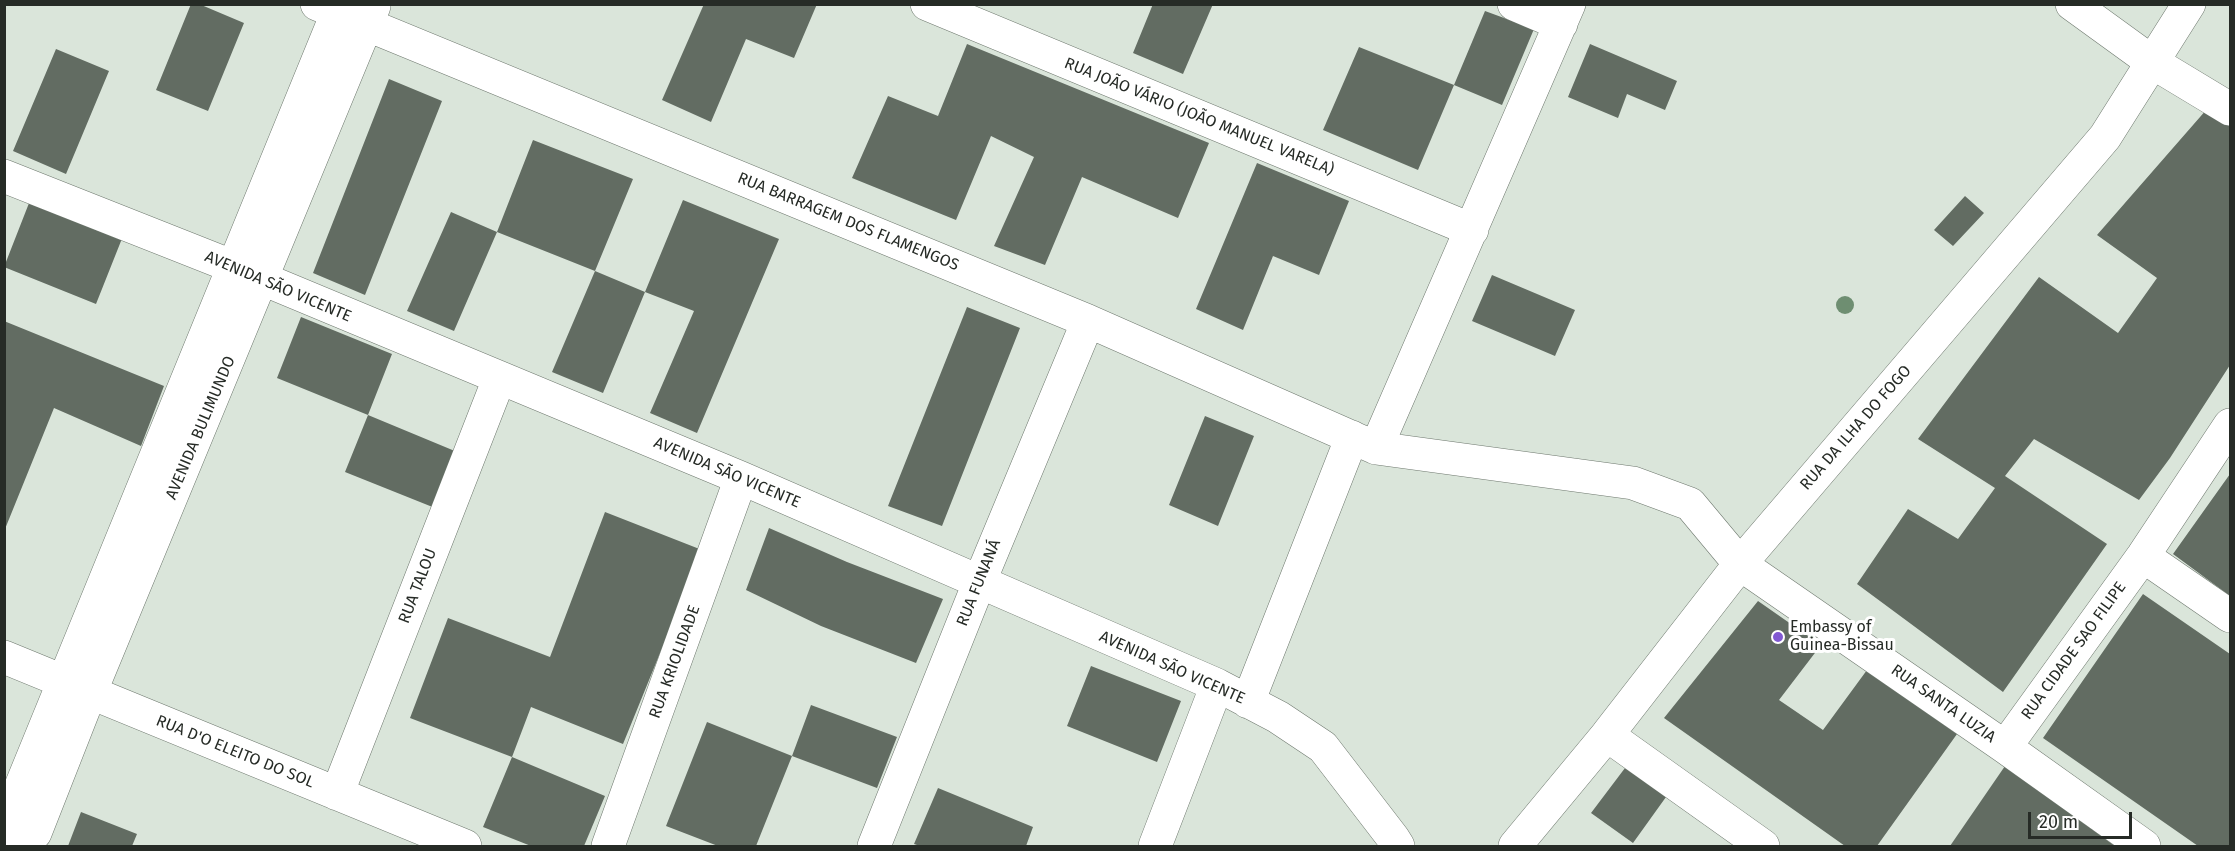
<!DOCTYPE html>
<meta charset="utf-8">
<style>
body{margin:0}
#map{position:relative;width:2235px;height:851px;overflow:hidden;background:#dae5da;font-family:"Fira Sans",sans-serif}
canvas{display:block}
.frame{position:absolute;inset:0;border:6px solid #262b26;pointer-events:none}
.scale{position:absolute;left:2028px;top:812px;width:104px;height:27px;box-sizing:border-box;border:3px solid #262b26;border-top:0;padding-left:8px;font-size:18px;line-height:21px;white-space:nowrap;color:#262b26;-webkit-text-stroke:4px #fff;paint-order:stroke}
</style>
<div id="map">
<canvas width="2235" height="851"></canvas>
<div class="frame"></div>
<div class="scale">20 m</div>
</div>
<script>
const ctx = document.querySelector('canvas').getContext('2d');
ctx.lineJoin = 'round';
function paint(path, color) { ctx.fillStyle = color; ctx.fill(path, 'evenodd'); }
function stroke(path, color, width, dash) { ctx.strokeStyle = color; ctx.lineWidth = width; ctx.lineCap = dash ? 'butt' : 'round'; ctx.setLineDash(dash || []); ctx.stroke(path); }
function label(font, color, halo, rows, align = 'center') {
  ctx.font = font + ' "Fira Sans",sans-serif'; ctx.lineWidth = 6; ctx.setLineDash([]); ctx.textBaseline = 'middle'; ctx.strokeStyle = halo; ctx.fillStyle = color; for (const [text, x, y, turn = 0] of rows) {
    ctx.save(); ctx.translate(x, y); ctx.rotate((+turn || 0) * Math.PI / 180); ctx.textAlign = isNaN(turn) ? turn : align; if (halo) ctx.strokeText(text, 0, 0); ctx.fillText(text, 0, 0); ctx.restore();
  }
}
paint(new Path2D(`
 M191,4h8l45,19 -36,88 -52,-21z
 M704,4h113l-23,54 -48,-19 -35,83 -49,-22z
 M1153,4h60l-30,70 -50,-21z
 M1485,11l49,18 -32,76 -48,-20z
 M967,44l242,99 -31,75 -96,-41 -37,88 -51,-19 40,-89 -43,-21 -35,84 -104,-42 36,-82 50,20z
 M1590,44l87,37 -12,29 -38,-16 -9,24 -50,-21z
 M1359,47l95,38 -36,85 -95,-40z
 M56,49l53,22 -43,103 -53,-23z
 M389,79l53,22 -77,194 -52,-22z
 M2207,109l23,16v240l-60,93 -31,42 -105,-61 -29,37 102,68 -104,148 -146,-108 51,-75 50,30 37,-51 -77,-49 121,-162 79,56 39,-55 -60,-43z
 M533,140l100,39 -38,92 -98,-39 -43,99 -47,-20 44,-99 46,20z
 M1257,163l92,38 -30,74 -46,-19 -30,74 -47,-21z
 M1965,196l19,17 -31,33 -19,-16z
 M31,198l92,38 -27,68 -92,-37z
 M683,200l96,39 -82,194 -47,-20 44,-102 -49,-19z
 M595,271l50,21 -42,101 -51,-21z
 M1492,275l83,35 -20,46 -83,-35z
 M967,307l53,21 -78,198 -54,-20z
 M301,317l91,37 -24,61 -91,-37z
 M4,321l160,65 -23,60 -87,-38 -49,121z
 M368,415l94,39 -22,56 -95,-38z
 M1205,416l49,20 -36,90 -49,-21z
 M2230,474v122l-57,-42z
 M605,512l97,38 -79,194 -92,-37 -19,50 -102,-39 38,-100 102,39z
 M769,528l78,34 96,37 -27,64 -95,-37 -75,-36z
 M2143,594l87,60v192h-32l-155,-108z
 M1758,601l63,44 -42,55 44,30 44,-60 90,64 -80,112h-32l-181,-128z
 M1091,666l90,35 -24,61 -90,-36z
 M811,705l86,32 -20,51 -85,-32z
 M707,722l85,34 -36,90h-38l-52,-20z
 M512,757l93,39 -21,50h-53l-48,-19z
 M2005,766l110,80h-165z
 M1625,768l41,29 -33,46 -42,-30z
 M938,788l95,39 -7,19h-106l-6,-2z
 M81,812l56,22 -5,12h-64z`), '#626c62');
const minor = new Path2D(`
 M317,4l771,317 288,127 257,35 57,21 50,60 265,183 139,99
 M927,4l545,226
 M1514,4l47,20
 M2072,4l80,58 78,47
 M4,176l230,91 507,211 476,207 61,32 45,30 70,91 5,8
 M1376,448l193,-444
 M2143,556l87,60
 M4,657l461,189
 M1248,702l104,-265
 M1607,735l156,111
 M2005,747l138,-191 87,-131
 M337,794l162,-415
 M6,846v-23l335,-819
 M21,846l14,-13 55,-140 284,-687
 M608,846l133,-368
 M874,846l105,-263 109,-262
 M1155,846l62,-161
 M1515,846l92,-111 133,-171 365,-427 84,-133`);
stroke(minor, '#6e786e', 34);
stroke(minor, '#fff', 33);
ctx.fillStyle = '#6e8e71';
for (const [x, y] of [
 [1845,305]
]) { ctx.beginPath(); ctx.arc(x, y, 9, 0, 2 * Math.PI); ctx.fill(); }
for (const [x, y, r, color] of [
 [1778,637,6,"#8158d2"]
]) { const dot = new Path2D(); dot.arc(x, y, r, 0, 2 * Math.PI); ctx.fillStyle = color; ctx.fill(dot); stroke(dot, '#fff', 2); }
label('16px', '#262b26', '#fff', [
 ["RUA JOÃO VÁRIO (JOÃO MANUEL VARELA)",1199,117,22],
 ["RUA BARRAGEM DOS FLAMENGOS",848,222,22],
 ["AVENIDA SÃO VICENTE",278,287,23],
 ["AVENIDA BULIMUNDO",201,428,-67],
 ["RUA DA ILHA DO FOGO",1856,428,-49],
 ["AVENIDA SÃO VICENTE",727,473,23],
 ["RUA FUNANÁ",979,583,-68],
 ["RUA TALOU",418,586,-69],
 ["RUA CIDADE SAO FILIPE",2074,651,-54],
 ["RUA KRIOLIDADE",675,662,-70],
 ["AVENIDA SÃO VICENTE",1172,668,24],
 ["RUA SANTA LUZIA",1943,704,35],
 ["RUA D'O ELEITO DO SOL",235,752,22]
]);
label('16px', '#262b26', '#fff', [
 ["Embassy of",1790,628],
 ["Guinea-Bissau",1790,646]
], 'left');
</script>
